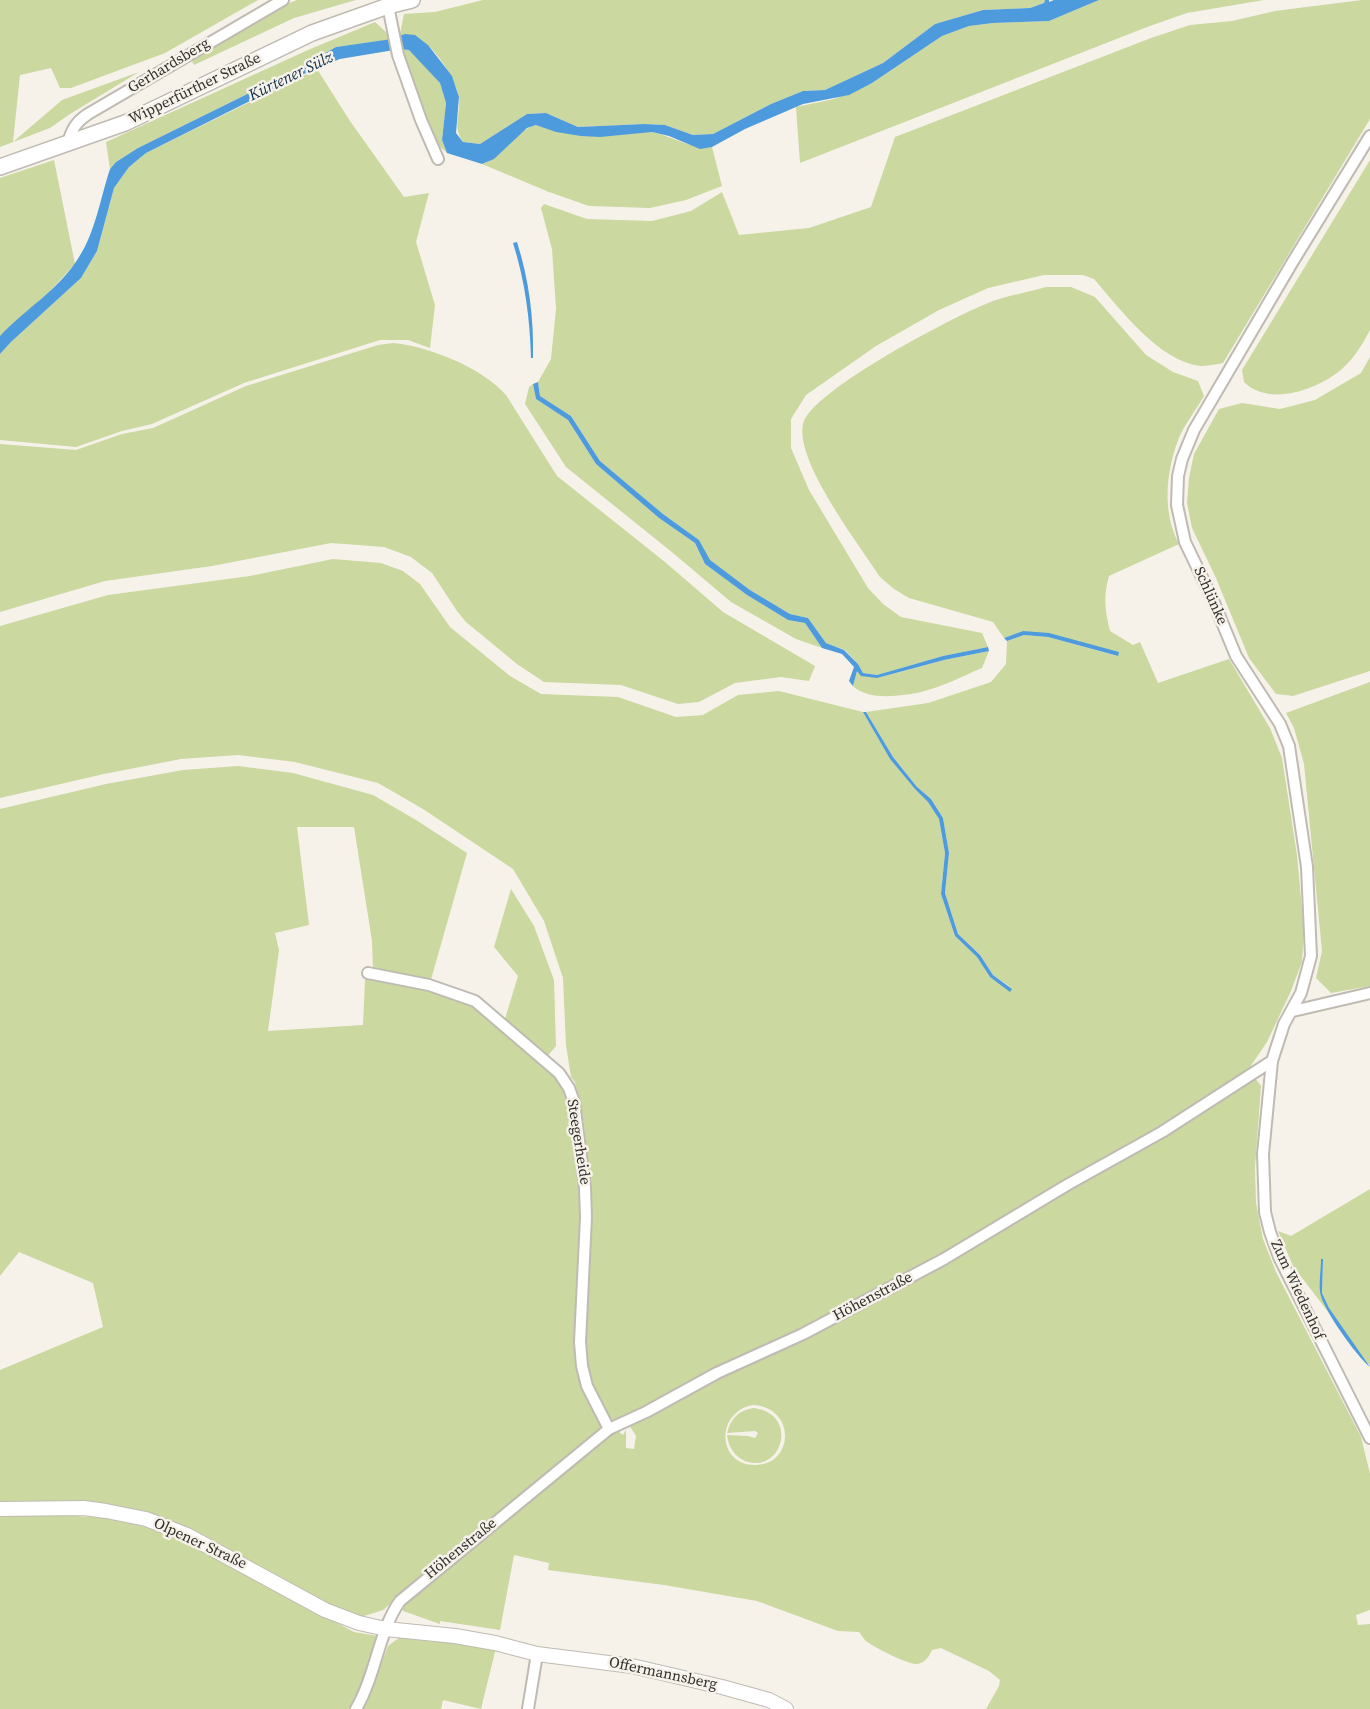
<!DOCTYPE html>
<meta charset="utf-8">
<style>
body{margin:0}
canvas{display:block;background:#f6f2ea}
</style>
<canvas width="1370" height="1709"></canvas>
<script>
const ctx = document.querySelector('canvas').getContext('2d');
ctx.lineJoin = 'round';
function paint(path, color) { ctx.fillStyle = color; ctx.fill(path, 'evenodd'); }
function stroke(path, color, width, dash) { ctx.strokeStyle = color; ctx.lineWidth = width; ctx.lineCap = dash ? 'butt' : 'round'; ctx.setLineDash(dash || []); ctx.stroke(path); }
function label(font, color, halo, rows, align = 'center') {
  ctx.font = font + ' "Source Serif 4",serif'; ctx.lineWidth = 5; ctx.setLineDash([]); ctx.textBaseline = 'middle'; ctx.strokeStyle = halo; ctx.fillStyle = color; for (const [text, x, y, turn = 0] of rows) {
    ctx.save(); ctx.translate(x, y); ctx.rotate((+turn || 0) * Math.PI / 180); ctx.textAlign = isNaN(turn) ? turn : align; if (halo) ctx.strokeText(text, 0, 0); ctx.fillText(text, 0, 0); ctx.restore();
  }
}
paint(new Path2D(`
 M0,0h258l-93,53 -94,35h-11l-9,-20 -31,7 -7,67 49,-42 77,-28 -69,42 -20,14 -50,19z
 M297,0h59l-62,18 -100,47 -3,-6 86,-51z
 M483,0h562l-1,3 -14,5 -47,2 -48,14 -52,39 -58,27 -22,1 -32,13 -58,30 -20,1 -28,-10 -21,-1 -66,3 -32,-14 -19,1 -47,30 -17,-2c-11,-16 -2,-27 -4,-45 -2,-18 -37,-74 -59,-60v-3l4,-20 31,-2z
 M1099,0h165l-77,13 -40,14 -347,136 -4,-56 38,-8 38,-16 70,-47 27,-10 24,-3 56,-2z
 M1362,0h8v119l-147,244c-7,1 -16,3 -23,3 -41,-5 -80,-57 -106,-87l-11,-4h-39l-56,13 -49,22 -63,36 -70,49 -15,24v29l18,42 59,98 15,16 18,13 81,16 6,14 -45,9 -66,19 -14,-2 -5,-9 -13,-14 -19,-7 -18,-25 -18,-4 -40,-24 -41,-30 -10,-20 -36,-26 -63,-53 -29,-45 -31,-20 -2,-14 13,-23 5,-50 -4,-60 -11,-41 3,-4 43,15 65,2 39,-10 31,-19 17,43 70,-7 62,-21 24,-70 256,-99 39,-13 42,-4 43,-10z
 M375,22l12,11 1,7 -52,7 -44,25 -154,76 -22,14 -6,7 -4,-27 202,-92z
 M402,48l7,2 12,10 19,23 6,20 -4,37 5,13 -11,-10 -14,-28z
 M317,69l33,52 54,76 25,-4 -13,49 19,63 -5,43 -22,-8h-28l-136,43 -92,41 -30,7 -46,16 -76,-7v-86l11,-12 70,-64 16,-27 17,-63 15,-21 17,-14z
 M536,125l116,7c20,4 40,18 60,15l10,39 -36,14 -36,8 -61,-2 -40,-14 -67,-28c22,-6 31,-33 54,-39z
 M54,160l21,104 -25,27 -50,45v-158z
 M1370,160v170c-8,15 -15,27 -27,38 -25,22 -74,39 -99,14l-2,-12z
 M1046,287h25l24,10 51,58 27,17 25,9 6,15c-8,14 -20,29 -26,44 -12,33 -16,72 1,104l-70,32c-6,21 -4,34 1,55l23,14 7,-3 18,41 71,-24 41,69 12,30 15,97 7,76 -2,31 -11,29 -24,51 -19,28 -92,61 -275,159 -263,130h-5l-8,-7 -13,-30 -6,-26 5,-128 -1,-42 -6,-63 -9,-42 -4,-5 -5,-32 -3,-67 -19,-57 -31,-52 -90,-60 -45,-26 -83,-21 -57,-7 -57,4 -77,15 -104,24v-172l108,-31 142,-19 83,-17 48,4 22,8 17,13 30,43 60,49 31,18 77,3 58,20 27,-2 35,-20 41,-4 84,21 27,47 25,30 13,13 11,17 6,34 -4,41 14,42 22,21 13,20 22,11 -19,-13 -13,-20 -22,-21 -13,-41 4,-40 -6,-35 -12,-19 -14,-12 -24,-30 -27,-45 62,-9 63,-21 15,-18 1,-23 17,-6 24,2 69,19 2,-4 -96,-21 -19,7 -11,-16 -84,-24 -15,-9 -14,-12c-21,-33 -85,-115 -77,-153 7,-33 155,-110 190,-123 17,-6 36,-9 53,-14z
 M393,343c35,3 90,25 113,52l51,81 108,86 58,50 92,54 -6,15 -28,-4 -46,6 -36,19 -21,2 -57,-19 -77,-3 -27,-18 -51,-42 -9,-11 -25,-38 -21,-16 -27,-10 -53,-4 -119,23 -107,15 -105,31v-168l76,6 46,-16 31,-6 93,-42 132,-41z
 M1370,357v314l-77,25 -17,-2 -27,-36 -33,-80 -24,-50 -5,-25 2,-25 5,-24 25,-45 23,-6 38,6 35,-9 46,-27z
 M533,384l3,15 32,21 28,44 63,54 36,25 10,21 42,31 41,25 17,3 17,25 -26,-9 -65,-37 -58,-49 -107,-86 -41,-63 4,-17z
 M989,651l-7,17c-19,8 -40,19 -61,24 -19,4 -53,9 -68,-6l4,-15 20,7 67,-18z
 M1370,682v304l-39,7 -15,-15 6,-27 -18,-187 -10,-36 -8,-15z
 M238,766l55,7 80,22 43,25 51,33 -37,130 -57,-13 -1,-29 -18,-114h-57l12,98 -34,8 4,17 -11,81 95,-6 2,-45 3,-3 83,19 22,9 89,78 7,14 13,91 -4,154 23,81 -1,6 -217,181 -22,7 -23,-7 -129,-72 -40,-17 -66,-17 -103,-2v-132l103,-43 -10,-44 -74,-31 -19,24v-467l106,-25 77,-14z
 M511,889l23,37 20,54 2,66 -10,12 -42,-36 14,-46 -24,-29z
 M1255,1078l6,8 -6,82 1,35 7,36 13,33 85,165 9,37v136l-14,5 2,10 12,-1v85h-384l13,-23 1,-6 -11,-9 -48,-23 -9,2c-3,7 -7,13 -16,14 -9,0 -45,-18 -51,-24 -1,-1 -5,-7 -6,-8l-21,-1 -81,-30 -93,-16 -116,-15 1,-7 -35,-8 -14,75 -60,-9v3l-37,-13v-5l185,-157 30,-18 5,4 3,-5v18l8,1 2,-13 -7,-11 76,-42 88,-39 91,-45 65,-37 123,-74 106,-59zM753,1405c43,2 42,60 2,60 -38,0 -40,-53 -2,-60z
 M1370,1189v176l-8,-6 -33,-51 -7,-15 1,-34c-3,34 -5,37 15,66l-45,-59 -15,-35 13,5z
 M754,1408c46,6 28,67 -9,53 -11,-5 -17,-15 -18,-26l21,1 7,2 3,-5 -3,-2 -28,2c4,-15 12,-23 27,-25z
 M32,1515c31,1 63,0 94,7 18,4 36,11 53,17l175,93 24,4 -15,48 -14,25h-349v-193z
 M400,1637l96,11 -15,61 -38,-9 -2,9h-81l12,-21 16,-42z`), '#cbd89f');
paint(new Path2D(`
 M1045,0h4v2l5,-2h45l-50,21 -56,2 -24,3 -27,10 -70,47 -23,12 -46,9 -58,25 -33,18 -12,2 -31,-13 -17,-4 -52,5 -19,-1 -25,-4 -20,-7 -9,3 -33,31 -12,5 -35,-11 -5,-13 4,-37 -6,-20 -31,-33 -9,-1 -60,10 -30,12 -164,82 -17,14 -15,21 -17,63 -16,27 -70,64 -11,12v-18c25,-27 60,-47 79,-79 16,-24 22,-61 31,-88l6,-7 22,-14 154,-76 44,-25 56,-8 13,-5 10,1 13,10 24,31 7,21 -3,36 7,9 17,2 47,-30 19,-1 32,14 66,-3 21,1 28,10 20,-1 58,-30 32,-13 22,-1 58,-27 52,-39 48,-14 47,-2 14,-5z
 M517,242c12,38 17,76 16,116h-2c-1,-39 -6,-77 -18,-115z
 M538,382l2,14 31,20 29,45 63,53 36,26 11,20 40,30 40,24 18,4 18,25 18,7 14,14 5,9 14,2 66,-19 45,-9 1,4 -45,9 -67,18 -16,-2 -4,-5 -4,15 -4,-5 5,-14 -12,-13 -20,-6 -17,-25 -17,-3 -41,-25 -42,-31 -10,-21 -36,-25 -63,-54 -28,-44 -32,-21 -3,-15z
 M1023,631l26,2 70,19 -1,4 -70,-19 -24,-2 -17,6 -3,-3z
 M863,712h3l27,45 24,30 14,12 12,19 6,35 -4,40 13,41 22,21 13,20 19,14 -2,3 -20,-15 -13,-20 -22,-21 -14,-42 4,-41 -6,-34 -11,-17 -13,-13 -25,-30z
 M1321,1259h2l-1,34 7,15 41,59c-13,-10 -48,-59 -50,-75 -1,-10 1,-23 1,-33z`), '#4d9bdc');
const minor = new Path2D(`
 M388,6l10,49 23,65 17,39
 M1370,136l-78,127 -98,167 -12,29 -4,17 -1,29 8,37 27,56 24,58 44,68 9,22 18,121 4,89 -10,37 -17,31 -12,37 -9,93 2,58 5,20 9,25 91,181
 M68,144c3,-14 8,-22 20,-30l195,-114
 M368,973l61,12 46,16 84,72 10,15 5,14 11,86 1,29 -6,125 2,24 5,20 22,43
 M1293,1011l77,-18
 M356,1709c20,-34 23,-79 44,-108l209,-172 37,-17 71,-39 86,-39 141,-75 123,-74 95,-53 110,-71
 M528,1709l9,-55`);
const tertiary = new Path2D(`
 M0,1509l84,-1 22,3 40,8 41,16 138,75 34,13 27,6 69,7 40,7 42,11 95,12 90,21 47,13 17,9`);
const secondary = new Path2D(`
 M0,167l125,-44 187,-90 76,-27 24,-6`);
stroke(minor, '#bfbbb3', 14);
stroke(tertiary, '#bfbbb3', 16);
stroke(secondary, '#bfbbb3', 18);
stroke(minor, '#fff', 10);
stroke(tertiary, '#fff', 14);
stroke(secondary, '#fff', 15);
label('15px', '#32302d', '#f6f2ea', [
 ["Gerhardsberg",169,66,-31],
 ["Wipperfürther Straße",195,89,-26],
 ["Schlünke",1210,596,66],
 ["Steegerheide",578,1142,81],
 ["Zum Wiedenhof",1297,1290,65],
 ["Höhenstraße",873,1297,-28],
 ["Olpener Straße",200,1544,25],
 ["Höhenstraße",461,1549,-39],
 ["Offermannsberg",663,1674,12]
]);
label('italic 16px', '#0d2f49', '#f6f2ea', [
 ["Kürtener Sülz",291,77,-26]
]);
</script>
